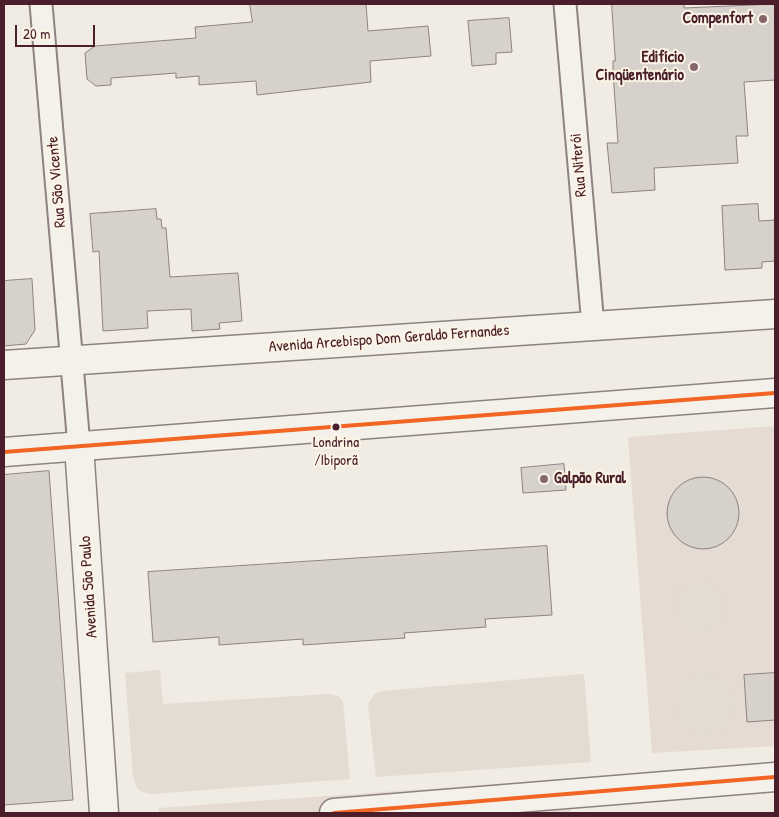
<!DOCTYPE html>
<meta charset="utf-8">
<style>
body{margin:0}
#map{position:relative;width:779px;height:817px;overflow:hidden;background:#f0ebe3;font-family:"Patrick Hand",sans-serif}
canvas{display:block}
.frame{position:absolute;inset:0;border:5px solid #4a1f2b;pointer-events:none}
.scale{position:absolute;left:15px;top:25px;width:80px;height:22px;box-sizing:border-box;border:2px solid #4a1f2b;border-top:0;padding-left:6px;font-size:15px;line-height:18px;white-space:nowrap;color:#4a1f2b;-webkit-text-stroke:4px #fcf5e5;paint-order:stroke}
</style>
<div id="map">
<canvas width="779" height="817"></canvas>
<div class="frame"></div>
<div class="scale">20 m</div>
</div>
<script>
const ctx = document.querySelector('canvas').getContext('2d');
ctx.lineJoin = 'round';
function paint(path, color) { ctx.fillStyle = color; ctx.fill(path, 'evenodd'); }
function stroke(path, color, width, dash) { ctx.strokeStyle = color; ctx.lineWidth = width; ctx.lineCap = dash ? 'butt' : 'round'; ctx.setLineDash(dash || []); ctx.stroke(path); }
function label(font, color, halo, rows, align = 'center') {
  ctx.font = font + ' "Patrick Hand",sans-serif'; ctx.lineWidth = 4; ctx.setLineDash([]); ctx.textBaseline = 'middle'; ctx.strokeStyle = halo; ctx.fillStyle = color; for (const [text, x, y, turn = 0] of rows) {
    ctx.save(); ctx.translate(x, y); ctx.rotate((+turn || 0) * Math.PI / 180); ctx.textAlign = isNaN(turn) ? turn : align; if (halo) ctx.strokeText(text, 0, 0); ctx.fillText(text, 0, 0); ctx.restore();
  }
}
paint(new Path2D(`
 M775,426v320l-123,7 -24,-316z
 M565,779l5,34h-411v-5z`), '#e6dbd2');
paint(new Path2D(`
 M674 607a25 25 0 1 1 50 0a25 25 0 1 1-50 0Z
 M160,670l3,34 167,-10 9,2 4,6 7,77 -199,15c-13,-2 -16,-7 -18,-19l-8,-102z
 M674 704a31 31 0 1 1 62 0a31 31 0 1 1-62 0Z
 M584,674l7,88 -215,15 -8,-73 6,-9 7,-4z`), '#e4dbd2');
const building = new Path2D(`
 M250,4h116l2,27 60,-5 3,30 -61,5 1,21 -114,13 -1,-14 -57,4v-9l-23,2v-5l-65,5v7l-15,1 -9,-7 -2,-26 10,-7 101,-8 -1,-11 57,-5z
 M612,4h72v4l91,-4v76l-31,2 4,54h-12l2,27 -84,5 1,22 -43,3 -5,-50h11l-5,-71v-11h2z
 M509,18l3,34 -16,1v11l-24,2 -4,-45z
 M758,204l1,17 16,-1v41l-13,1v6l-37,2 -3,-64z
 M156,209l1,10h4l1,9h4l4,49 68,-4 4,48 -23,2 1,6 -28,2 -1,-22 -44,2 1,17 -45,3 -4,-80 -6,1 -3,-38z
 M32,279l3,51 -9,14 -22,2v-65z
 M564,464l2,26 -43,3 -2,-25z
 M49,471l24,329 -69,5v-330z
 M667 513a36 36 0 1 1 72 0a36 36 0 1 1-72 0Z
 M547,546l5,69 -67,4 1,8 -82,6 1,5 -102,7v-6l-84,6v-8l-66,5 -5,-70z
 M775,673v47l-28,2 -3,-47z`);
paint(building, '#d7d1cc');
stroke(building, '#8d8281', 1);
const street = new Path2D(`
 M41,4l38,442
 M565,4l28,322`);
const secondary = new Path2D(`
 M79,446l25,367
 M334,813l441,-36`);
const primary = new Path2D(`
 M4,365l771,-51
 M4,452l771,-59`);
stroke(street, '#8d8281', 25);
stroke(secondary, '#8d8281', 31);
stroke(primary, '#8d8281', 31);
stroke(street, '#f4f1eb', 21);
stroke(secondary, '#f4f1eb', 28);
stroke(primary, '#f4f1eb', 28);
stroke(new Path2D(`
 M4,452l771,-59
 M334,813l441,-36`), '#f26522', 4);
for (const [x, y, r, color] of [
 [763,19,5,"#84666b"],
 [694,67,5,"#84666b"],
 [336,427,4.5,"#4a1f2b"],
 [544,479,5,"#84666b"]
]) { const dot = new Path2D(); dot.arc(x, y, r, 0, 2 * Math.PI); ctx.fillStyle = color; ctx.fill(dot); stroke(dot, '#fcf5e5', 2); }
label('15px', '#4a1f2b', '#fcf5e5', [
 ["Londrina",336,443],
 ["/Ibiporã",336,461]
]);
label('bold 16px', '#4a1f2b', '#fcf5e5', [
 ["Compenfort",753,19],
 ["Edifício",684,58],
 ["Cinqüentenário",684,76],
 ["Galpão Rural",554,479,"left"]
], 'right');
label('16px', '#4a1f2b', '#fcf5e5', [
 ["Rua Niterói",579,165,-95],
 ["Rua São Vicente",57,182,-95],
 ["Avenida Arcebispo Dom Geraldo Fernandes",389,339,-4],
 ["Avenida São Paulo",89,587,-94]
]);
</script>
